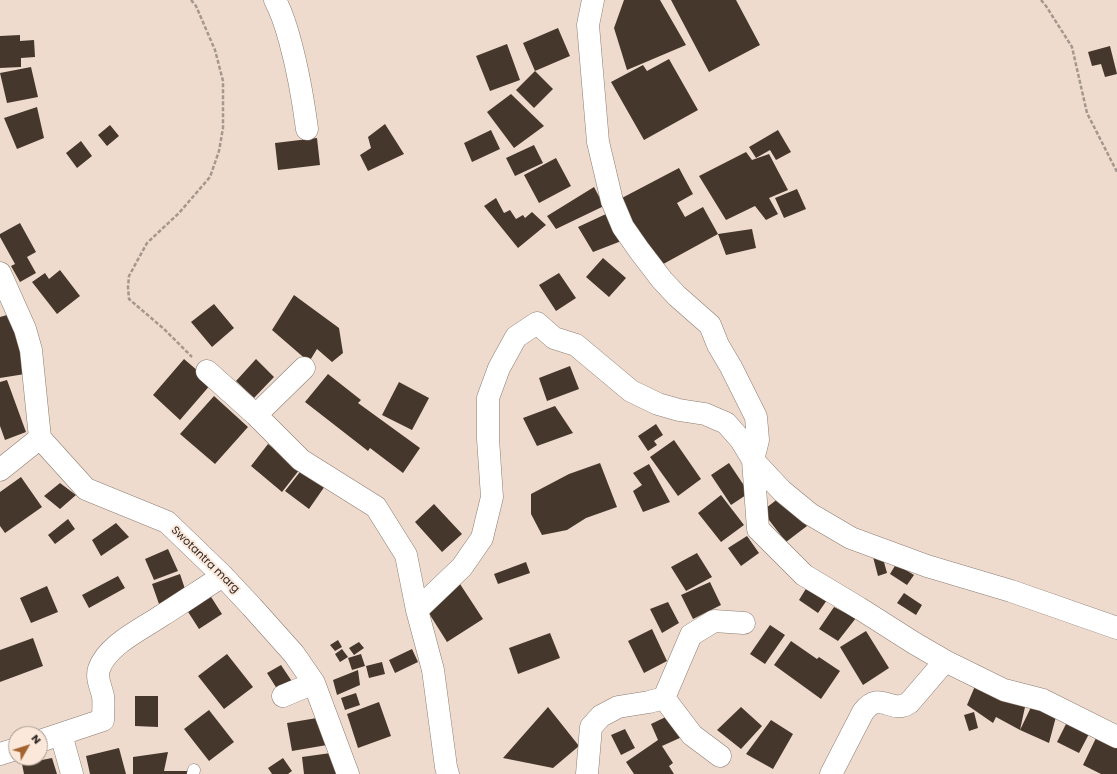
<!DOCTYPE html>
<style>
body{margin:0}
#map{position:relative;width:1117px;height:774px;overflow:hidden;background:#eedbce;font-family:Poppins,sans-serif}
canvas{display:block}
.north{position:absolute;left:8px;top:726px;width:40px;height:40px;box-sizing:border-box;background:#fbe8db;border:1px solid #a99a91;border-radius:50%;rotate:51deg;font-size:11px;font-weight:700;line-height:16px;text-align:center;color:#2d2621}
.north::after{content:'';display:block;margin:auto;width:14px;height:18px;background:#a4632e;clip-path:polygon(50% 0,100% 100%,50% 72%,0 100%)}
</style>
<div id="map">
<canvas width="1117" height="774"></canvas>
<div class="north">N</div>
</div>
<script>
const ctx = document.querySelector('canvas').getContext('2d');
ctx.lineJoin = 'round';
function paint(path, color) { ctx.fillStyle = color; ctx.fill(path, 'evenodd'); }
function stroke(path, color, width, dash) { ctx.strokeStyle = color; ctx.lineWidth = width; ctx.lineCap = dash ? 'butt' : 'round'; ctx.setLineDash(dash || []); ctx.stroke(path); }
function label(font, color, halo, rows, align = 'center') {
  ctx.font = font + ' Poppins,sans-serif'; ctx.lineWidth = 4; ctx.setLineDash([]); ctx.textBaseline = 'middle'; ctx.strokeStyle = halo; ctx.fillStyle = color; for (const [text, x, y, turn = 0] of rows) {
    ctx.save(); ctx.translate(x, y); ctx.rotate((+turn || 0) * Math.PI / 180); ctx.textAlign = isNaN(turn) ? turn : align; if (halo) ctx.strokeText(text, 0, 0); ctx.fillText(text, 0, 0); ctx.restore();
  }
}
paint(new Path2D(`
 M624,0h36l26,45 -59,25 -13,-42z
 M671,0h65l24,45 -51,27z
 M558,28l12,28 -35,15 18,18 -19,19 -18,-18 19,-19 -12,-28z
 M20,35v6l14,-1 1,17 -14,1v9l-21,1v-32z
 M507,44l13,36 -30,11 -14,-35z
 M1110,46l7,28 -12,3 -4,-13 -9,2 -4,-14z
 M669,59l29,51 -54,30 -33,-58 32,-17 4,6z
 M31,67l7,30 -31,6 -7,-30z
 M511,94l33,32 -30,22 -27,-36z
 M37,107l7,31 -27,11 -13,-31z
 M385,124l19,30 -36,17 -8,-16 11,-7 -3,-11z
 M110,125l9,11 -12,10 -9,-11z
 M491,130l9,19 -28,13 -8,-19z
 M778,130l13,22 -15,8 -6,-10 -14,8 -7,-11z
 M317,138l3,27 -42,5 -3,-27z
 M81,141l11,15 -15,12 -11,-15z
 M534,145l9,18 -28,13 -9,-18z
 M746,152l6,8 17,-6 19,36 -19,8 9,16 -12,6 -11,-14 -29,14 -27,-44z
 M556,158l15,28 -32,17 -15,-28z
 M679,168l14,26 -16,9 8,14 18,-10 15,27 -62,34 -36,-69z
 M594,187l10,19 -48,23 -9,-13z
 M797,189l9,20 -22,9 -9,-20z
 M496,198l8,15 6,-3 6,9 7,-4 2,3 7,-6 14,13 -28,23 -34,-42z
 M606,214l18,26 -31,12 -15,-25z
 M20,223l16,29 -9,5 9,16 -16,9 -9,-16 4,-2 -15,-27v-3z
 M752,229l4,19 -30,7 -8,-21z
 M603,258l23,20 -17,19 -23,-20z
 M60,270l20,26 -23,18 -25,-32 13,-9 4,6z
 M559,273l17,25 -20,13 -17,-26z
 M294,295l45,33 4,25 -11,9 -15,-13 -8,13 -37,-32z
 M214,304l20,24 -22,19 -21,-25z
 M14,313l11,61 -25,4v-61z
 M184,359l28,24 -32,37 -27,-25z
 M256,359l18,18 -20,21 -18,-17z
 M570,366l9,23 -32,12 -8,-23z
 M328,374l33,26 -3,3 62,45 -17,25 -33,-25 -2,3 -63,-49z
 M7,380l19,52 -21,8 -5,-14v-44z
 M399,382l30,16 -17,32 -30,-15z
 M214,396l34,31 -33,37 -35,-30z
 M555,406l18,27 -36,13 -14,-28z
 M656,424l7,11 -9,6 3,4 -9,6 -10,-15z
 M674,440l27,39 -23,17 -28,-39z
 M268,444l32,25 -18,23 -31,-26z
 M600,463l17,44 -31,11 -19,12 -25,5 -11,-21v-20l38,-20z
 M729,463l20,30 -18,12 -20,-30z
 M649,464l21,38 -27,10 -10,-21 9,-6 -9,-12z
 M303,468l22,18 -16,23 -24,-18z
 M21,477l21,30 -37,26 -5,-7v-34z
 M60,483l16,12 -16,14 -16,-13z
 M721,495l23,30 -23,17 -23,-29z
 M783,495l24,31 -21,16 -24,-31z
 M434,504l28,30 -20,18 -27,-30z
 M68,519l7,10 -20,15 -7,-9z
 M116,523l13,14 -28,19 -9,-16z
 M747,536l12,17 -18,13 -13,-18z
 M168,549l10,22 -24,9 -9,-21z
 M697,553l15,24 -26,14 -15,-24z
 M882,555l5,18 -9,3 -5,-19z
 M526,562l4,11 -32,11 -4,-10z
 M896,564l18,11 -7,10 -17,-11z
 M180,574l7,21 -28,9 -7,-20z
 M118,576l7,12 -36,20 -7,-13z
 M710,582l11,23 -28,14 -12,-24z
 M460,584l23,35 -36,23 -22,-35z
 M47,586l11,26 -27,11 -11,-25z
 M807,587l20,13 -9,13 -19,-13z
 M206,589l16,25 -23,15 -16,-25z
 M904,593l18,12 -6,10 -19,-12z
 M668,602l11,21 -17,10 -12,-24z
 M834,607l22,11 -18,23 -19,-12z
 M770,625l15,10 -20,29 -15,-10z
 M652,629l15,32 -23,12 -16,-32z
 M866,631l23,37 -26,17 -23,-38z
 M550,633l10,25 -42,16 -9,-26z
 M33,638l10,28 -43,16v-32z
 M338,640l4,7 -7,4 -5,-6z
 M791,641l26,18 2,-2 21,14 -19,28 -47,-34z
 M359,642l5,6 -10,7 -5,-7z
 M342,649l6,8 -8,5 -5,-8z
 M412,649l6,13 -23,11 -6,-13z
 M227,654l26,33 -29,22 -26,-33z
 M361,654l4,12 -13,4 -4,-12z
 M382,662l3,12 -16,4 -3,-12z
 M281,665l12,18 -14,9 -12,-19z
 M358,670l2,15 -23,10 -4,-15z
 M975,686l50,21 -5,23 13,-27 24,10 -8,30 -29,-13 -24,-13 -3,6 -26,-18z
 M356,693l4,12 -15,5 -4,-12z
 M135,696h23v31l-23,-1z
 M379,702l12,34 -33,12 -11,-34z
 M548,707l31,39 -26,22 -50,-10z
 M741,707l21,19 -21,23 -24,-19z
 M209,710l25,32 -25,19 -25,-32z
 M974,712l4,16 -9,3 -5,-16z
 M672,714l10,23 -20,9 11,17 -4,3 5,8h-40l-8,-12 32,-22 -7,-16z
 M323,717l4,28 -35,6 -5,-28z
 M771,720l22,14 -20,35 -27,-15z
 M1068,720l22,12 -11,21 -22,-11z
 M625,729l10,19 -14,7 -10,-20z
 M1096,738l21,10v26h-16l-18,-9z
 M119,748l7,26h-36l-4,-18z
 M168,752l-4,19h25l-1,3h-55v-17z
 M338,752l4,22h-38l-2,-17z
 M52,758l5,16h-33l-2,-10z
 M283,758l9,13 -4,3h-16l-4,-6z`), '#46372d');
const service = new Path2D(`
 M193,774l1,-4`);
const minor = new Path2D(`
 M275,0c7,13 11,26 15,41 8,29 13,58 17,88
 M593,0l-5,25 10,117 14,59 11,26 16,23 23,30 15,16 33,29 8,20 13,22 25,50 2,23 -5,20 5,69 46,46 55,33 55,35 31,18 59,29 39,10 74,37
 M0,273l25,56 6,21 9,88 46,51 81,33 56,54 29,31 42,47 20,29 34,91
 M207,371l49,44 45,45 75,47 30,48 11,55 16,60 13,97 2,7
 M256,415l48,-47
 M0,470l40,-32
 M417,610l45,-43 20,-29 10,-41 -4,-58v-41l11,-30 17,-31 21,-14 17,15 22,7 55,46 27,13 21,6 26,4 21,9 15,17 12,20 29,31 28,23 41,24 76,28 84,25 106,37
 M283,696l31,-13
 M664,698l28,37 28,21
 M61,734l11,40
 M40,741l63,-21c0,-8 1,-17 0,-24 -2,-9 -7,-18 -4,-27 8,-24 43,-40 62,-53 21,-13 41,-27 62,-40
 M0,754l16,-5
 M587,774l4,-47 10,-11 17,-9 31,-5 15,-4 27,-63 23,-14 30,2
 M831,774l32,-62c17,-23 28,3 46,-9l36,-42`);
stroke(service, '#8d7c71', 13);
stroke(minor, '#8d7c71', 23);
stroke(new Path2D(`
 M191,0l5,6 19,44 8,31v47l-4,23 -9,26 -31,36 -32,30 -18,33 -1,11 1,12 35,30 28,28
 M1041,0l5,6 26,41 15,66 30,59`), '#a5978d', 2.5, [4, 2]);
stroke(service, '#fff', 12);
stroke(minor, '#fff', 22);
label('11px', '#2d2621', '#fbe8db', [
 ["Swotantra marg",205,560,44]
]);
</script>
